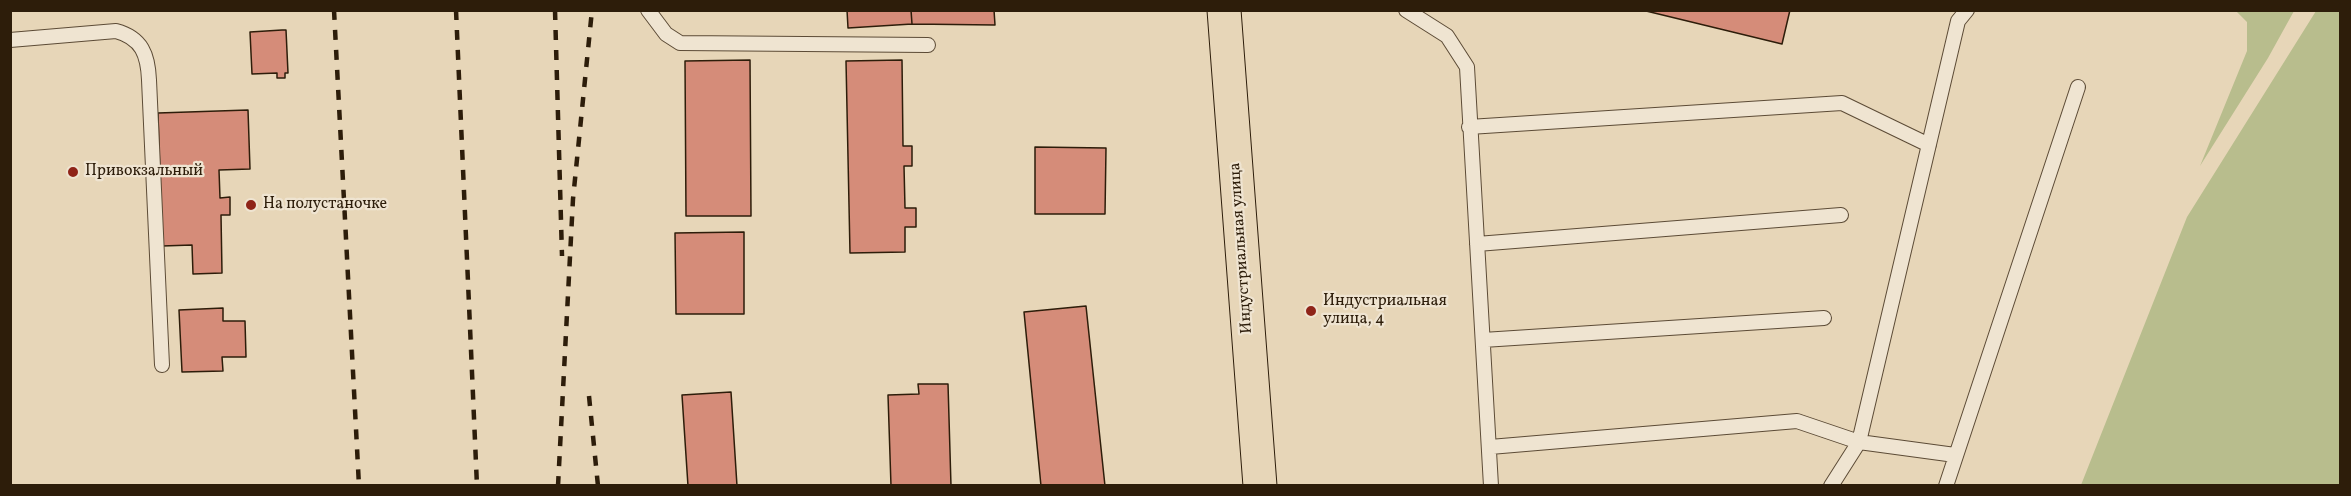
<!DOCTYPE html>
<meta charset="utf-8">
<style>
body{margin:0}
#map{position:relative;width:2351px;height:496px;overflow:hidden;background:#e7d6b8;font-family:Vollkorn,serif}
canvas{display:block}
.frame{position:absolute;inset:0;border:12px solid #2d1d0a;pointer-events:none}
</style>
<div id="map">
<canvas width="2351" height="496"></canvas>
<div class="frame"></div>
</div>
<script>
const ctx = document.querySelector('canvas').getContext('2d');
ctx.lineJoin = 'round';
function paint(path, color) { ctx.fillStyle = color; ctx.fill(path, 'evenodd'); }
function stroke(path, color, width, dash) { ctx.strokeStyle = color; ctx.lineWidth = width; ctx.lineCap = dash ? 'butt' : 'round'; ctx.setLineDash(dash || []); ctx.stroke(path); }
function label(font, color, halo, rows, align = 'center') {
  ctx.font = font + ' Vollkorn,serif'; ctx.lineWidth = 4.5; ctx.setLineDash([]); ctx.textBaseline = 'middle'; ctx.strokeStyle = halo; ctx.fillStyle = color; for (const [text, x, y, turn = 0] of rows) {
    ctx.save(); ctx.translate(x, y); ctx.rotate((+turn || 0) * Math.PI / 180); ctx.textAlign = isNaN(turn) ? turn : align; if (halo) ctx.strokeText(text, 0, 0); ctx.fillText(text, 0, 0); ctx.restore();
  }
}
paint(new Path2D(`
 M2236,11h58l-26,47 -68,108 47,-115v-29z
 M2316,11h24v474h-259l106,-268z`), '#b8bd8d');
const building = new Path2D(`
 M847,10h64l1,14 -64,4z
 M911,10h83l1,15 -83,-1z
 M1642,10h148l-8,34z
 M282,30h4l2,43h-3v5h-8v-5l-25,1 -2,-42z
 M750,60l1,156h-65l-1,-155z
 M902,60l1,86h9v20h-8l1,42h11v19h-11v25l-55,1 -4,-192z
 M248,110l2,59 -31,1 1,28 10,-1v18h-9l1,58 -29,1 -1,-29 -30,1 -4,-133z
 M1035,147l71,1 -1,66h-70z
 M744,232v82h-68l-1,-81z
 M1086,306l19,180h-64l-17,-174z
 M223,308v13h22l1,36h-24l1,14 -41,1 -3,-62z
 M918,384h30l3,102h-60l-3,-91 31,-1z
 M731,392l6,94h-49l-6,-91z`);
paint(building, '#d58c79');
stroke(building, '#2d1d0a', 1.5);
const service = new Path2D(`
 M648,10l18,24 14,9 248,2
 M1406,10l41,26 20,31 24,419
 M10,40l106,-9c26,7 32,24 33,49l13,285
 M1469,127l373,-24 87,42
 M1477,244l364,-29
 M1483,340l341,-22
 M1490,447l307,-26 62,21 96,13
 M1831,486l28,-44 99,-421 9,-11
 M1946,486l132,-399`);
const primary = new Path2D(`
 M1224,10l36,476`);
stroke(service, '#5c4b36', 16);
stroke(primary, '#2d1d0a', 35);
stroke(service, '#efe4d1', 14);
stroke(primary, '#e7d6b8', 33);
stroke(new Path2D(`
 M334,10l25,476
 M456,10l21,476
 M555,10l7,246
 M589,396l9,90
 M558,486l15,-287 19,-189`), '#2d1d0a', 4.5, [10, 10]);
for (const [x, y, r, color] of [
 [73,172,6,"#8f2418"],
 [251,205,6,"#8f2418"],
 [1311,311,6,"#8f2418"]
]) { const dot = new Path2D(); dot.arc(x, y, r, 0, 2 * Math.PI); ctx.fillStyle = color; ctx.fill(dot); stroke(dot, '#efe4d1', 2); }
label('16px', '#2d1d0a', '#efe4d1', [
 ["Привокзальный",85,172],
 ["На полустаночке",263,205],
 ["Индустриальная",1323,302],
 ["улица, 4",1323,320]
], 'left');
label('16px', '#2d1d0a', '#efe4d1', [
 ["Индустриальная улица",1242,248,-94]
]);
</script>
